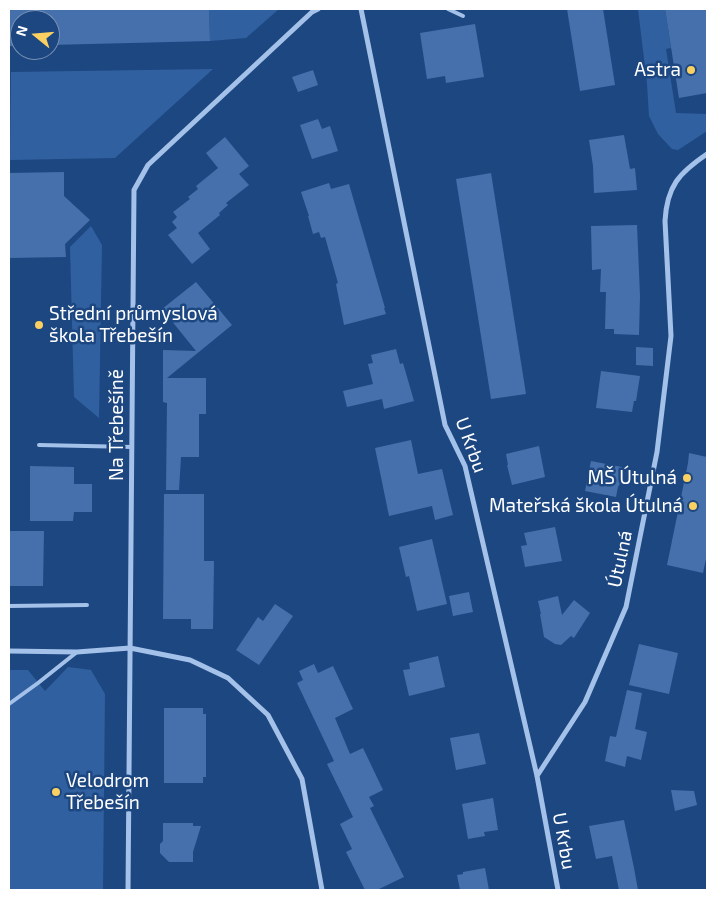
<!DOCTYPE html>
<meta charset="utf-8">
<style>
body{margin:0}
#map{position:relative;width:716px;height:899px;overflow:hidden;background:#1d4781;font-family:"Exo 2",sans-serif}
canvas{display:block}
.frame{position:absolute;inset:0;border:10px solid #fff;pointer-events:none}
.north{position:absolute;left:10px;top:10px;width:50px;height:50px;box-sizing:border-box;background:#1d4781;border:1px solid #7791b3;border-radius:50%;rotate:287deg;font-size:14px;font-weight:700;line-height:20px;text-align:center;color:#fff}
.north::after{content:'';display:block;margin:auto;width:18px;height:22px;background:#f9d061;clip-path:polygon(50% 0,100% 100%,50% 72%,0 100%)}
</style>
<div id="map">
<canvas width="716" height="899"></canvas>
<div class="frame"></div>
<div class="north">N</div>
</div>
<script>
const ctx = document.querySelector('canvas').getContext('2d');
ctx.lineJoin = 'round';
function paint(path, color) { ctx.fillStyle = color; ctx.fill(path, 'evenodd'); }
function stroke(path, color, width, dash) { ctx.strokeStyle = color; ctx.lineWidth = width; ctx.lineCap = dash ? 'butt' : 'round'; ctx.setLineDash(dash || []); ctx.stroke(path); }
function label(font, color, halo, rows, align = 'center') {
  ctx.font = font + ' "Exo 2",sans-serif'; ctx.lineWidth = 5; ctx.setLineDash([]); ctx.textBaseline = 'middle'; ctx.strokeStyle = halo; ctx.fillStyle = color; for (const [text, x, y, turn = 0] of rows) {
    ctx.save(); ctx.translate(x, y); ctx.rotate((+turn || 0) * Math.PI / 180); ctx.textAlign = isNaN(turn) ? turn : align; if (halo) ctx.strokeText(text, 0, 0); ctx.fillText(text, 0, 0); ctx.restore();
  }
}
paint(new Path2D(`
 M209,9h70l-33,29 -36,3z
 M638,9h27l6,39 -5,1 10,64 31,1v17l-29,19 -6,-1 -14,-15 -9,-18 -2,-32z
 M213,69l-98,89 -105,2 1,-88z
 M91,226l11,19 -3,173 -25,-21 -4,-150z
 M68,667l23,3 14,24 -2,196h-94v-220h19l17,21z`), '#3160a0');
paint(new Path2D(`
 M9,9h200l1,32 -160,4v-25h-30v26h-11z
 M567,9h36l12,76 -35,6z
 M665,9h42v84l-28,5z
 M475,24l9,53 -38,6 -1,-7 -18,3 -7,-46z
 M313,70l5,15 -20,7 -6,-15z
 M318,119l4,10 8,-3 8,25 -26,8 -12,-34z
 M624,135l6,34 5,-1 2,22 -43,3 -1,-27 -4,-26z
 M225,137l24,29 -10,8 10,11 -23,18 2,2 -9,8 1,2 -22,18 12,16 -18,15 -24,-29 9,-7 -5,-6 5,-5 -4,-5 17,-13 -2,-2 10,-8 -2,-3 22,-18 -12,-15z
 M64,172v24l26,24 -25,24 1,13 -57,1v-85z
 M491,173l35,221 -35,5 -35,-220z
 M329,183l2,6 18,-5 36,124h-1l2,6 -42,11 -8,-41 2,-1 -13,-46 -4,1 -2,-6 -6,2 -5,-18h1l-8,-24z
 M637,225l3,71 -1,39 -25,-1v-5h-9l1,-37h-6l1,-23 -9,1 -1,-44z
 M196,282l36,43 -65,53h39v36h-7v43h-18l-2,33h-13l1,-87 -4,-1v-52l33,1 -34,-42z
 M636,347l17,1v18l-17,-1z
 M396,349l4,15 3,-1 11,38 -30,8 -2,-10 -35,8 -4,-16 30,-7 -5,-20 5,-1 -2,-8z
 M601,371l39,5 -4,25h-2l-2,11 -36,-4z
 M411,440l7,34 24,-5 11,46 -18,5 -3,-14 -43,10 -14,-68z
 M539,446l6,31 -33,8 -5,-20h1l-2,-11z
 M689,453l18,4v97l-4,19 -36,-8 21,-102z
 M591,461l31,6 1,12 -5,8 -2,10 -31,-6z
 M30,466l44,1v17h18v28h-18l-1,9h-43z
 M164,494h40v67h10l-1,68h-22v-10h-28z
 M555,527l7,34 -37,6 -4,-21 6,-1 -3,-12z
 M9,531h35l-1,55h-34z
 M432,539l15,65 -30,7 -8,-35 -3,1 -7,-30z
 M469,592l4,20 -20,4 -4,-20z
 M558,596l4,19 12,-15 16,13 -16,25 -3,-2 -10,9 -6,-1 -11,-7 -4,-23h1l-3,-13z
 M275,604l18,12 -34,49 -23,-15 22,-33 5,4z
 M639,644l39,9 -9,41 -40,-9z
 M438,656l7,31 -36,9 -6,-26 7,-1 -1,-6z
 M314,664l4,9 15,-7 20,43 -18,9 15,36 13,-6 20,42 -14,7 5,9 -4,2 34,69 -27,13h-12l-19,-38 6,-3 -12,-25 13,-7 -26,-53 7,-3 -37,-78 6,-3 -4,-9z
 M627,690l15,3 -7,36 12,3 -6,28 -14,-4 -2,11 -20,-6 5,-25 6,1z
 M164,708h39v6h3v63h-3v6h-39z
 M479,733l7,31 -30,6 -6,-32z
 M671,790l23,1 3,14 -22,6z
 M493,798l5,32 -14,2 1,4 -17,3 -6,-35z
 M624,820l10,48 4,22h-19l-7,-34 -16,3 -7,-33z
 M163,823h30v3h8l-8,26v10h-24l-9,-9v-9l3,-3z
 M485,868l4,22h-29l-3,-15 6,-1v-2z`), '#4670ab');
stroke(new Path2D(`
 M448,9l15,7
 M39,445l93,2
 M9,606l78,-1
 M9,704l29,-21 39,-31`), '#a3c1e9', 4);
stroke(new Path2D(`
 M361,9l84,416 20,41 72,310 21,114
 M9,651l68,1 53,-4 60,12 38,18 40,37 34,64 20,111
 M537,776l48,-74 41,-95 31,-155 14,-116 -6,-115c2,-35 14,-48 42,-67
 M128,890l6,-700 14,-25 164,-153 6,-3`), '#a3c1e9', 5);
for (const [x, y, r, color] of [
 [691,70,5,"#f9d061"],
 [39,325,5,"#f9d061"],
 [687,478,5,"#f9d061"],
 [693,506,5,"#f9d061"],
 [56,792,5,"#f9d061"]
]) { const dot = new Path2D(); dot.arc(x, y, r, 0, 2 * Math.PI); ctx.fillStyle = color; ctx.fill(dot); stroke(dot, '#1d4781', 2); }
label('19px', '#fff', '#1d4781', [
 ["Astra",681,70],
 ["Střední průmyslová",49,314,"left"],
 ["škola Třebešín",49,336,"left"],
 ["MŠ Útulná",677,478],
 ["Mateřská škola Útulná",683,506],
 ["Velodrom",66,781,"left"],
 ["Třebešín",66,803,"left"]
], 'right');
label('19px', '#fff', '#1d4781', [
 ["Na Třebešíně",117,425,-90],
 ["U Krbu",471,445,70],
 ["Útulná",620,559,-78],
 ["U Krbu",564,841,80]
]);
</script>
